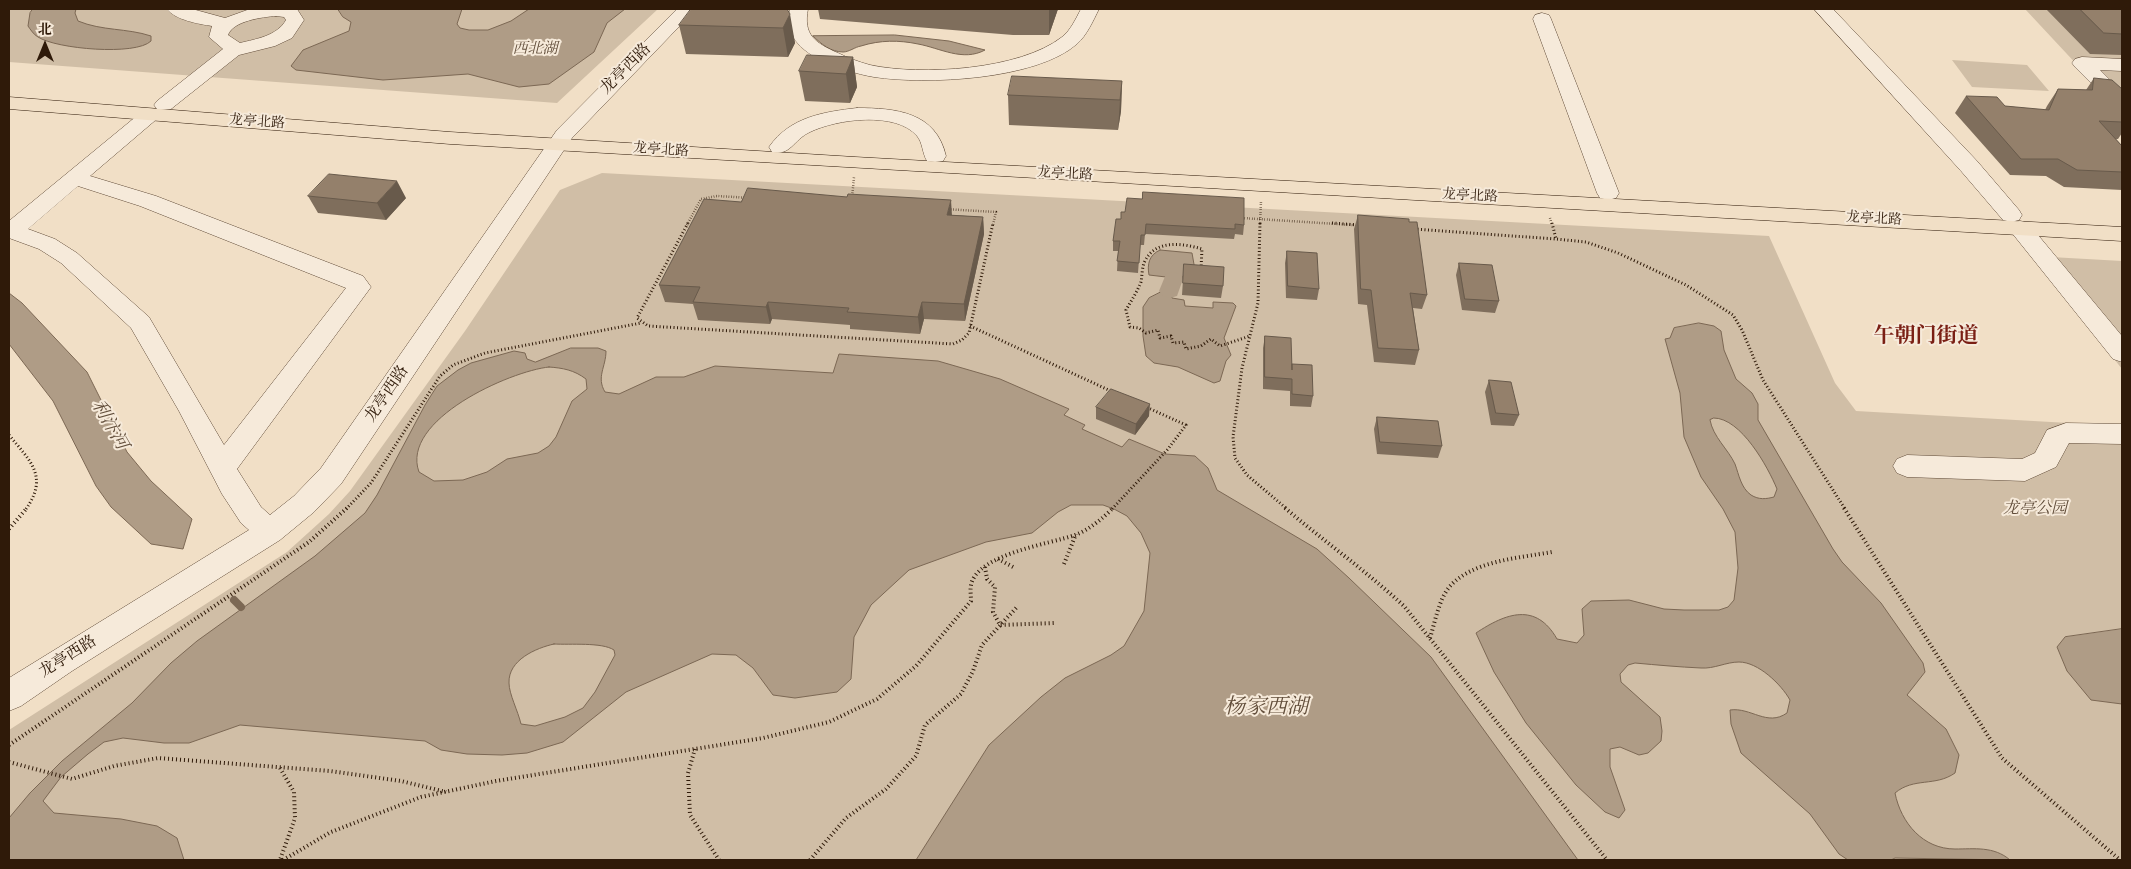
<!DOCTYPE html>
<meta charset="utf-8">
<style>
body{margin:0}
#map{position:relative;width:2131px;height:869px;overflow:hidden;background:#f1dfc6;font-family:"IM FELL French Canon","Noto Serif SC",serif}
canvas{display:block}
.frame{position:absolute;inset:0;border:10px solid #2f1a09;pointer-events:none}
.north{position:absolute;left:20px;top:20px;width:50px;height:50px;-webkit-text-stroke:4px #f6eada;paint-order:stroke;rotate:0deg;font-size:14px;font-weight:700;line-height:20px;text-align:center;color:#2f1a09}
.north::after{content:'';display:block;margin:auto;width:18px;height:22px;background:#2f1a09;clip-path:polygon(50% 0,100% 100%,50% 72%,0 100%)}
</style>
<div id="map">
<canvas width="2131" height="869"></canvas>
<div class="frame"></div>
<div class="north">北</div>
</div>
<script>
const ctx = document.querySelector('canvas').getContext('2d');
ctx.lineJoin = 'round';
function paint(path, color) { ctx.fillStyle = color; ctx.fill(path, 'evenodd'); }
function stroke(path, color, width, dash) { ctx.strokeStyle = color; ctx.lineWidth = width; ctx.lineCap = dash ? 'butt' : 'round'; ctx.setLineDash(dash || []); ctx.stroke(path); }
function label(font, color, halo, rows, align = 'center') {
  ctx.font = font + ' "IM FELL French Canon","Noto Serif SC",serif'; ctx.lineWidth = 4; ctx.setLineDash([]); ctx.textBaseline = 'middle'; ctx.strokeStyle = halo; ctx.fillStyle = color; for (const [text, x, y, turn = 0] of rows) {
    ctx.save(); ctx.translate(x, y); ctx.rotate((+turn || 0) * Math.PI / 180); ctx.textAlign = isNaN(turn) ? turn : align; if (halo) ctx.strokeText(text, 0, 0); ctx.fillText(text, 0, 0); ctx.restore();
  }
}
paint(new Path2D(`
 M9,9h649l-101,94 -548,-41z
 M2025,9h97v104z
 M1952,60l75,5 22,26 -77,-4z
 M602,173l1167,63 66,147 21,28 266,15v434h-2113v-130l278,-178 42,-38 21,-23 115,-160 95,-141z
 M2033,256l89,5v108z`), '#d0bea6');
const water = new Path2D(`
 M33,9h43l-1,4 3,8c24,10 49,7 73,15v5c-15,15 -95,8 -113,-4 -4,-2 -8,-8 -10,-11l2,-13z
 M338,9h124l-5,15 3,4 9,2h19l23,-9 18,-12h96l-18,14 -13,29 -45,32 -30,3 -51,-13 -85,6 -87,-10 -5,-4 12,-16 46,-19 2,-9 -8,-5z
 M895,35l54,6 36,9c-22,12 -45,-2 -67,-6 -19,-4 -38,-4 -57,2 -6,1 -12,6 -18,6 -12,0 -22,-8 -30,-16z
 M1160,250l32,3 3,17 -12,6v3l-34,-4c-2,-11 0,-20 11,-25z
 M1165,290l5,1 2,7 12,2 1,6 28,2v-6l20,1 3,3 -12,32 7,17 -5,6 -6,20 -6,2 -36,-16 -24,-4 -8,-7 -3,-20v-29l6,-9z
 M9,293l13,10 65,69 40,80 24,29 41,38 -9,30 -32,-5 -40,-37 -15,-21 -43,-85 -44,-57z
 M1699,323l15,3 7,5 3,19 12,29 16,14 6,11v16l75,129 9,13 39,41 42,60 2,9 -18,23 39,34 13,26 -4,18c-20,14 -41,4 -60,20 6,30 28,56 60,56 19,0 39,-3 55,11l-115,-2 -4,2h-43l-9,-6 -29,-40 -69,-61 -10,-29 -1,-14c21,-3 37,17 57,3l3,-13c-9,-16 -32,-38 -51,-38 -13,0 -25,7 -38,6 -22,-1 -44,-3 -66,-5l-7,2 -8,9 1,8 39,35 2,14 -1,10 -13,12 -9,2 -19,-8 -10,2v18l15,43 -6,8 -14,-6 -29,-27 -50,-62 -32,-51 -18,-39c30,-20 60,-31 81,6l20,4 7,-8 -2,-26 9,-8 38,-1 35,9 20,1h35l9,-3 6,-7 4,-32 -3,-36 -12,-23 -22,-32 -17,-40 -4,-44 -15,-54 5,-1 4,-10zM1714,418c27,0 54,49 63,71l-3,8c-8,2 -15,3 -23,-2 -10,-7 -12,-20 -16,-31 -7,-15 -22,-27 -25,-44z
 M571,348h27l8,3c0,16 -10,26 -1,41l14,2 37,-17h28l31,-11 118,7 6,-19 99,7 62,18 69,30 -5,6 21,10 -3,4 40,18 7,-8 36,15 30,2 13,12 9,22 100,59 32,29 82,79 147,203h-662l73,-115 52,-48 24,-19 46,-23 13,-9 20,-35 6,-58 -9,-20 -14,-17 -13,-7 -11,-4h-32l-13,7 -26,21 -46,9 -77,28 -38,35 -17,32 -3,42 -14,13 -42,6 -22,-3 -20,-27 -17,-13 -24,-1 -86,38 -63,50 -36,11 -25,2 -35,-1 -26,-4 -16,-9 -185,-16 -51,18h-25l-41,-5 -19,4 -16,12 -27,23 -18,24 11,12 67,6 36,7 20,12 7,22h-175v-42l21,-25 32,-32 70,-58 39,-40 26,-22 118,-85 50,-43 12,-18 48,-90 12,-19 21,-16 13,-7 43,-12 11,2 2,6 8,3zM549,367c14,1 25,3 37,12l1,10 -15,12 -16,36 -7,9 -11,7 -31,6 -20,13 -24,8 -29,1 -15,-9c-19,-52 91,-101 130,-105zM554,644c16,1 48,-2 60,6l1,5 -20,37 -12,16 -18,9 -30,9 -14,-2c-3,-13 -12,-30 -12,-41 -1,-23 27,-35 45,-39z
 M2122,629v75l-31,-4 -24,-29 -10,-24 8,-10z`);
paint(water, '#af9c86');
stroke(water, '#7c6854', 1);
stroke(new Path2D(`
 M234,600l7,7`), '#7c6854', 8);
paint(new Path2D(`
 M1173,272l7,2 3,5 -6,17 -7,2 -7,-2 -4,-5 7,-17z`), '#af9c86');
const minor = new Path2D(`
 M167,9h25l33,9 25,-9h47l7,11 -12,18 -17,8 -36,9 -68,54 -13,1 3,4 -3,4 -68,58 66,20 207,80 8,11 -134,182 24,38 9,8 24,-19 27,-28 236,-338 120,-121h19l-124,129 -231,346 -27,28 -34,28 -208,131 -51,35 -12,5v-33l240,-148 -8,-7 -19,-29 -43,-83 -48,-83 -70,-65 -22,-14 -30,-11v-17l135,-111 13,-1 -3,-4 3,-4 66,-52 -14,-12 3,-11c-13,-2 -37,-6 -45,-17zM276,16l8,1 2,3c-9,16 -30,19 -46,23l-12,-8c5,-14 34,-18 48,-19zM78,186l62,20 206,82 -122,157 -75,-128 -72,-64 -22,-14 -27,-10z
 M790,9h18c-5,26 7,34 30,44 10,5 21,9 32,12 51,11 150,5 192,-28 9,-7 14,-19 19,-28h18c-6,12 -12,26 -22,35 -41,36 -151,41 -203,33 -18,-3 -35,-9 -51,-16 -22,-10 -40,-27 -33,-52z
 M1814,9h19l144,152 42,49 3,5 -3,5 -8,2 -8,-2 -42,-49z
 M1542,13l7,2 2,4 68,174 -3,5 -8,2 -8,-2 -3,-5 -64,-174 2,-4z
 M2082,57l40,2v12l-22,-1 22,22v17l-7,-2 -40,-40 -3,-4 3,-4z
 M857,108c39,0 79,4 89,48l-3,5 -8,1 -8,-1c-5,-8 -4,-18 -10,-25 -21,-25 -80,-17 -107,-4 -17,8 -19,24 -38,20l-3,-5c21,-30 54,-35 88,-39z
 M2020,221l8,2 94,113v26l-9,-3 -101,-126 -4,-5 4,-5z
 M2066,423l56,1v20l-53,-1 -13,24 -31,14 -118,-4 -10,-4 -4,-7 4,-7 10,-4 115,4 13,-6 12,-23z`);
const major = new Path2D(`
 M9,97l441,35 405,25 1267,70v14l-1672,-97 -441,-35z`);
stroke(minor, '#604b38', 1);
stroke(major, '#2f1a09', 1);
stroke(new Path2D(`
 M852,198l2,-21
 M1242,218l111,7
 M1550,218l2,7
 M687,225l14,-26 16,-3 279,16 -3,13
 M1260,225l1,-24`), '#2f1a09', 2.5, [0.5, 2]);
stroke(new Path2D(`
 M688,223l-51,95 11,8 305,18 9,-4 7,-7 24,-110
 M1260,223l-2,80 -16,65 -9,69 2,21 12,17 40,34
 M1332,223l26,2
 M1552,223l4,16 30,3 32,11 68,32 47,30 9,15 21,50 82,129
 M1414,229l142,10
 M1201,269l1,-20c-20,-6 -48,-10 -58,14 -2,6 -2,13 -3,19 -4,10 -10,19 -15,28l4,17 9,1 7,5 12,-3 2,8 11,-2 2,7 11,-1 2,7 15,-3 10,-7 9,7 30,-10
 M970,326l143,66
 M9,435c21,26 40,41 17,74
 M346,509l25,-26 69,-107 13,-11 32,-12 156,-30
 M1112,509l56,-60 18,-24 -40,-18`), '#2f1a09', 3, [1, 2.5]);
stroke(new Path2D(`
 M1285,508c39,33 81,63 119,98l203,254
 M1844,508l158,250 118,102
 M9,529l18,-21
 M998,559l17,9
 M1064,564l12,-30
 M985,567l2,12 8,8 -2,25 7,13 56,-2
 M1430,638c5,-16 8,-34 17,-48 21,-29 72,-32 105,-38
 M9,745l300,-203 38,-34
 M695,749l-7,24 2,42 29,45
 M9,762l63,17 42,-13 44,-8 172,13 71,10 45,11
 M280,768l14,24 1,26 -15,42
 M283,860l48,-28 90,-35 75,-16 267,-43 66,-16 48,-23 39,-33 55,-65c0,-5 -1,-11 0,-16 6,-31 79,-41 104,-50 14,-5 28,-17 38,-27
 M810,860l36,-42 40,-29 30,-33 9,-31 36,-31 12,-23 9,-26 35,-38`), '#2f1a09', 4, [1, 3]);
paint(minor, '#f6eada');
paint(major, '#f1dfc6');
paint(new Path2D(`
 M787,9l8,34 -7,14 -102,-3 -7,-29z
 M818,9h240l-9,26h-36l-193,-16z
 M2046,9h76v46l-32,-1z
 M853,57l4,30 -7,16 -45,-2 -6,-30z
 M2094,78l28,11v44l-4,6h-2l6,7v44l-58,-3 -18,-11 -36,-1 -55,-62 11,-17 39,10 40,4 2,-4 11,-17 28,1z
 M1122,81l-1,30 -3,19 -109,-5 -1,-30z
 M308,196l98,2 -20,22 -68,-7z
 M1142,199l102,26 -1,10 -8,-1 -1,5 -89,-5 -1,11h-4l-2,28 -21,-2 1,-20h-5v-10l8,-22 4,-7z
 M952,215l31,2 1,17 -19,87 -41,-2 -4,15 -70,-5v-4l-78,-6 -2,5 -72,-4 -5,-16 -28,-2 -6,-17z
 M1358,215l69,80 -5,14 -9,-1 6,42 -4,15 -41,-3 -7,-57 -9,-1 -4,-75z
 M1287,251l32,38 -2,11 -31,-2 -1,-35z
 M1459,263l40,38 -4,12 -33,-3 -6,-35z
 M1184,264l39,22 -2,12 -39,-3z
 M1265,336l27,28 21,32 -2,11 -21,-1v-15l-27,-2v-41z
 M1489,380l30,35 -5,11 -23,-1 -6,-33z
 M1096,407l53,9 -14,19 -39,-16z
 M1377,417l65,29 -4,12 -61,-4 -3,-25z`), '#7f6e5c');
paint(new Path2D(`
 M1049,9h9l-9,26z
 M790,14l5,29 -7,14 -5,-29z
 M853,57l4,30 -7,16 -4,-29z
 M1122,81l-1,30 -3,19 2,-30z
 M397,181l9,17 -20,22 -9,-17z
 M951,200l1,16 -5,-1z
 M983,217l1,17 -19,87 -1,-17z
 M768,302l4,17 -2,5 -4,-17z
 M922,302l2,17 -4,15 -2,-17z
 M1150,404l-1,12 -14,19 1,-11z`), '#685a4b');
const building = new Path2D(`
 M691,9h96l3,5 -7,14 -104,-3z
 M2080,9h42v25l-18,-1z
 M807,55l46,2 -7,17 -47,-3z
 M1012,76l110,5 -2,19 -112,-5z
 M2094,78l18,2 10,9v33l-23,-1 23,25v26l-45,-2 -19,-11h-37l-55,-63 31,1 8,9 44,4 9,-21 34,1z
 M329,174l68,7 -20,22 -69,-7z
 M748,188l99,9 1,-3 103,6 -4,15 36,2 -19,87 -42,-2 -4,15 -71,-5 2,-4 -81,-6 -2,5 -73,-5 7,-15 -41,-2 45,-86 37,3z
 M1143,192l101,6v27l-9,-1v5l-89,-5 -1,11h-4l-2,28 -22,-2 3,-20h-7l3,-22h5v-7h4l2,-14 15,1z
 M1358,215l51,4v3h8l10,73 -17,-2 9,57 -41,-2 -7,-58 -10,-1z
 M1287,251l30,2 2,36 -31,-3z
 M1459,263l33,2 7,36 -34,-2z
 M1184,264l40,3 -1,19 -40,-3z
 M1265,336l26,2 1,32v-6l20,1 1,31 -21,-2v-15l-27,-2z
 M1489,380l22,2 8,33 -23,-2z
 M1111,389l39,15 -14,20 -40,-17z
 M1377,417l61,4 4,25 -62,-4z`);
paint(building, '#94806b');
stroke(building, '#685a4b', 1);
label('14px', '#2f1a09', '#f6eada', [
 ["龙亭北路",257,122,4],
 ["龙亭北路",661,150,4],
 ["龙亭北路",1065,174,3],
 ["龙亭北路",1470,196,3],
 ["龙亭北路",1874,219,3]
]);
label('italic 15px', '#624e3b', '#f6eada', [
 ["西北湖",535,49]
]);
label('16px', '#2f1a09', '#f6eada', [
 ["龙亭西路",626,69,-45],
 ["龙亭西路",387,394,-56],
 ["龙亭西路",68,657,-32]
]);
label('italic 16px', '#5f4b38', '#f6eada', [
 ["龙亭公园",2035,509]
]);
label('italic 18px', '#624e3b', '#f6eada', [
 ["利汴河",109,425,60]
]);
label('bold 21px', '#7a1f14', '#f6eada', [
 ["午朝门街道",1926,337]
]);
label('italic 21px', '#624e3b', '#f6eada', [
 ["杨家西湖",1266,708]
]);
</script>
